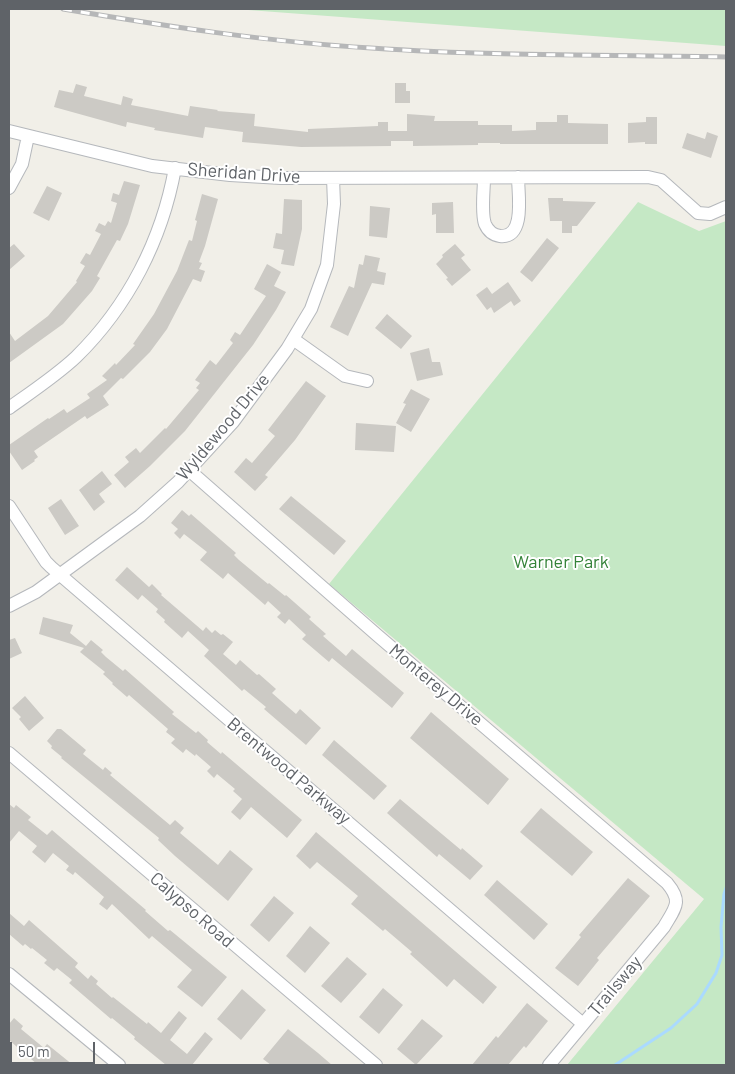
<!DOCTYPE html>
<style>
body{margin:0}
#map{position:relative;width:735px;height:1074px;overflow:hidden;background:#f1efe8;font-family:Barlow,sans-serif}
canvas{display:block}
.frame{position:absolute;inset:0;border:10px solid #5f6368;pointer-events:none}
.scale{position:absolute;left:10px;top:1042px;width:85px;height:22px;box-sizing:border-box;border:2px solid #5f6368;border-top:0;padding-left:6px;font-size:15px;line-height:18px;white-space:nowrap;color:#5f6368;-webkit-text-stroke:4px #fff;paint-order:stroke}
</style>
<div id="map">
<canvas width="735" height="1074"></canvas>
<div class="frame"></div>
<div class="scale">50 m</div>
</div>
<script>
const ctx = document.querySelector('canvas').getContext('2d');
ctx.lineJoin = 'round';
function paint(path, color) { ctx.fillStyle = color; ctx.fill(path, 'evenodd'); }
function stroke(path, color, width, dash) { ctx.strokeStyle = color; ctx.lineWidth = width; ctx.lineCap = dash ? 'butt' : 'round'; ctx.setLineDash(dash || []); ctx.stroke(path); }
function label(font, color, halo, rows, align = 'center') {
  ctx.font = font + ' Barlow,sans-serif'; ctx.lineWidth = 4; ctx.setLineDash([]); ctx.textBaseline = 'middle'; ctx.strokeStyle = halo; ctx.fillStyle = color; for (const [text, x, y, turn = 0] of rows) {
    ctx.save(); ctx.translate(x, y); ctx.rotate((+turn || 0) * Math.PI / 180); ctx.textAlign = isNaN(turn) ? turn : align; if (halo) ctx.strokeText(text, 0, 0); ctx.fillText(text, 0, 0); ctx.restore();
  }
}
paint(new Path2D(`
 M235,9h491v37z
 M638,202l61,29 27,-10v844h-159l137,-166 -375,-315z`), '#c5e8c5');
stroke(new Path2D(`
 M615,1065l56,-37 26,-24 19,-31 6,-18 -1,-28 3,-33 2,-6`), '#aadaff', 3);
paint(new Path2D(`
 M395,83h11v8h4v12h-15z
 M76,84l11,3 -3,9 37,9 2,-9 10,3 -2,6 57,11 2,-10 28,4 -1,1 38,3 -1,12 54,6v-3l70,-3v-4h10v9h19v-17l28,2 -1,5h44v4h34v6l24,-1v-8h21v-7h11v8l40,1v20h-108v-1h-22v2l-65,1v-5h-22v5l-90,1 -59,-5 1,-10 -38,-5 -2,11 -49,-8 1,-2 -28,-6 -1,5 -72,-20 5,-17 14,3z
 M646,117h11v27h-12v-2l-17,1v-20l18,-1z
 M707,132l11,4 -7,22 -29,-10 5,-15 18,6z
 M124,181l16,4 -12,39 -8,17 -3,-1 -20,36 3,2 -8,13 -29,33 -54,39v-31l6,9 33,-25 29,-34 -1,-1 9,-15 -5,-3 6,-10 4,2 11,-21 -6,-3 4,-8 6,3 3,-5 3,2 6,-20 -6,-2 2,-8 6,2z
 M47,186l15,7 -13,28 -16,-8z
 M202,194l16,5 -13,47 -6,16 3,1 -3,6 6,2 -4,11 -8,-3 -26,50 -17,23 -27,27 -2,-1 -18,18 6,9 -22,14 -2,-3 -51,35 4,6 -4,3 1,1 -13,9 -13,-19v-6l39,-27 1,1 15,-10 3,4 23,-15 -3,-4 20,-14 -5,-4 13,-13 1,2 19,-20 -2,-1 21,-30 23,-43 12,-31 3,1 5,-20 -2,-1z
 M548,198h15v3l33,1 -19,24h-5v7h-10v-12h-12z
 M284,199l18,1v29l-8,37 -13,-2 3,-14 -11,-2 3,-15 6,1z
 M453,202l1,31h-18v-19l-4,1v-12z
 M370,206l20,2 -3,30 -18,-2z
 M547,238l12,10 -27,34 -12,-10z
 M14,244l11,12 -16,14v-22z
 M455,244l10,11 -4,3 10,12 -19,16 -6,-7 2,-1 -12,-14 7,-7 -1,-2z
 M365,255l15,3 -3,13 9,2 -2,12 -12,-2 -24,53 -18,-9 19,-41 5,2 5,-24 4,1z
 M267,264l14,8 -7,14 12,6 -10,18 -23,35 -68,86 -35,35 -25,22 -11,-13 15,-13 -4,-5 11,-9 4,5 25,-25 1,1 33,-39 -3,-2 4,-5 -5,-3 15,-20 6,5 17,-22 -3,-3 5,-8 5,3 26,-39 -12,-7z
 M508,282l13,19 -7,5 -3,-5 -17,12 -3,-6 -4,3 -11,-15 11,-8 5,7z
 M387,314l25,22 -11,13 -26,-21z
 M429,348l3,14h8l3,13 -26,6 -7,-28z
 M306,381l20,15 -31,44 -30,35 3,2 -13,14 -21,-19 12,-14 6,5 23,-27 -7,-6z
 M411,389l19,10 -19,33 -15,-9 10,-19 -3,-1z
 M356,423l40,3 -2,26 -39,-2z
 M102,471l10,13 -13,10 6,8 -11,9 -15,-21z
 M291,496l55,45 -12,14 -55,-46z
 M61,499l18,27 -14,9 -17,-27z
 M182,510l7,6 2,-2 45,39 -2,2 5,5 29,24 1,-1 16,13 1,-1 25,22 -2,2 17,15 -3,2 23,20 6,-7 52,44 -12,15 -60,-50 -3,4 -27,-23 4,-4 -17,-16 -4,5 -8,-7 4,-4 -13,-12 -3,4 -37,-32 -5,6 -23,-19 7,-8 -23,-18 -4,5 -6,-6 4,-4 -7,-6z
 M127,567l22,20 3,-3 10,10 -1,1 42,36 3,-4 6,6 3,-3 6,5 2,-1 10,8 -10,12 13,11 4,-5 17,15 2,-1 17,15 -4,4 24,21 4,-5 21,19 -15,17 -42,-36 2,-2 -22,-18 -2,2 -38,-35 5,-6 -21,-19 -6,7 -18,-16 1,-2 -9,-8 2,-3 -16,-14 -4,5 -23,-20z
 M43,617l30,8 -3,8 16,13 5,-6 12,10 -2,2 5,5 17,14 2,-2 49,43 -2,2 24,19 2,-2 10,9 -1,2 14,12 1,-2 80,68 -15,18 -36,-31 -11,13 -9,-8 11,-13 -9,-8 2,-2 -18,-15 -3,4 -7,-7 4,-4 -15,-13 -1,2 -9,-7 -3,4 -12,-10 4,-4 -9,-7 2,-3 -39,-34 -2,2 -15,-13 1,-1 -10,-9 2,-2 -25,-20 4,-4 -45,-14z
 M15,638l7,15 -13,6v-19z
 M25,696l19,22 -15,13 -10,-12 2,-2 -9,-9z
 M431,712l78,67 -21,26 -78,-67z
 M57,729h4l25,21 -3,4 20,16 2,-3 7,6 -2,2 60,50 5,-5 9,8 -4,5 38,32 12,-15 23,19 -25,32 -53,-45 -17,-16 1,-2 -98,-80 1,-1 -11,-9 1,-2 -5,-5z
 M334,740l53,46 -13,14 -52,-45z
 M400,799l61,51 1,-2 21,18 -13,14 -31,-26 -2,3 -50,-44z
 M9,804l5,4 2,-3 15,12 -3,3 19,15 5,-5 94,80 -1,1 23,20 2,-1 57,47 -25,30 -25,-20 15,-17 -40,-34 -3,3 -37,-35 -5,6 -8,-6 5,-7 -29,-25 -2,3 -7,-5 3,-4 -16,-13 -8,10 -13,-11 5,-6 -18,-15 -10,12z
 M541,808l52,44 -21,24 -52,-44z
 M316,832l181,155 -14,17 -29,-25 -7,8 -37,-33 2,-2 -27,-23 -2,2 -32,-27 7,-8 -41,-34 -7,7 -14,-13z
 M628,878l22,18 -53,62 2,2 -21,26 -23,-18 26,-31 -2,-2z
 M497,880l51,44 -14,16 -50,-45z
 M274,896l20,17 -25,29 -19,-17z
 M9,913l15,13 5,-6 49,43 -3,4 13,12 3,-4 7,6 -2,3 16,14 1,-1 34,27 1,-2 13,11 18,-22 8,7 -17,22 17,14 18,-22 8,7 -21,26h-26l-32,-26 1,-2 -23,-19 -1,1 -42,-36 3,-3 -15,-12 -3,3 -10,-8 3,-3 -15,-12 -1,1 -6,-5 -2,2 -14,-12z
 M310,926l20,17 -25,30 -19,-17z
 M347,957l20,17 -26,29 -20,-17z
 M383,988l20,17 -24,29 -20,-17z
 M242,989l24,21 -25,30 -24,-21z
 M527,1003l21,18 -22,27 -2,-2 -16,19h-36l24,-29 2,2z
 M14,1018l9,8 -2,3 23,19 3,-4 26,21h-35l-29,-25v-16z
 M422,1019l21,17 -27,29 -19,-16z
 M288,1029l30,24 14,12h-61l-8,-6z`), '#cccac5');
const street = new Path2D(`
 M9,131l143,35 78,9 51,3 367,-1 13,3 37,33 12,1 16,-7
 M484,178c0,12 -3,35 1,46 3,7 8,11 15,12 26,3 18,-43 18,-59
 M9,188l13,-24 6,-28
 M293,339l52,37 22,5
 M9,408c21,-15 48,-33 67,-51 52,-51 86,-117 99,-189
 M190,471l187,164 290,248c16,19 8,25 -3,44l-115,138
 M9,506l37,56 5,5 532,457
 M9,606l27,-14 104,-76 38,-34 55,-60 54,-73 24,-40 16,-44 7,-61 -1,-26
 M9,753l367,312
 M9,974l110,91`);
stroke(street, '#b5b8bc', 14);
stroke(street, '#fff', 12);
const rail = new Path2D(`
 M63,9c102,17 205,33 308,39 118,8 237,7 355,9`);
stroke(rail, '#b6b7b8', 5);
stroke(rail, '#fff', 3, [9]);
label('18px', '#5f6368', '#fff', [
 ["Sheridan Drive",244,173,4],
 ["Wyldewood Drive",223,427,-50],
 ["Monterey Drive",436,685,40],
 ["Brentwood Parkway",289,771,40],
 ["Calypso Road",192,910,41],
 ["Trailsway",615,986,-50]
]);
label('18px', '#348238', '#fff', [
 ["Warner Park",561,562]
]);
</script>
